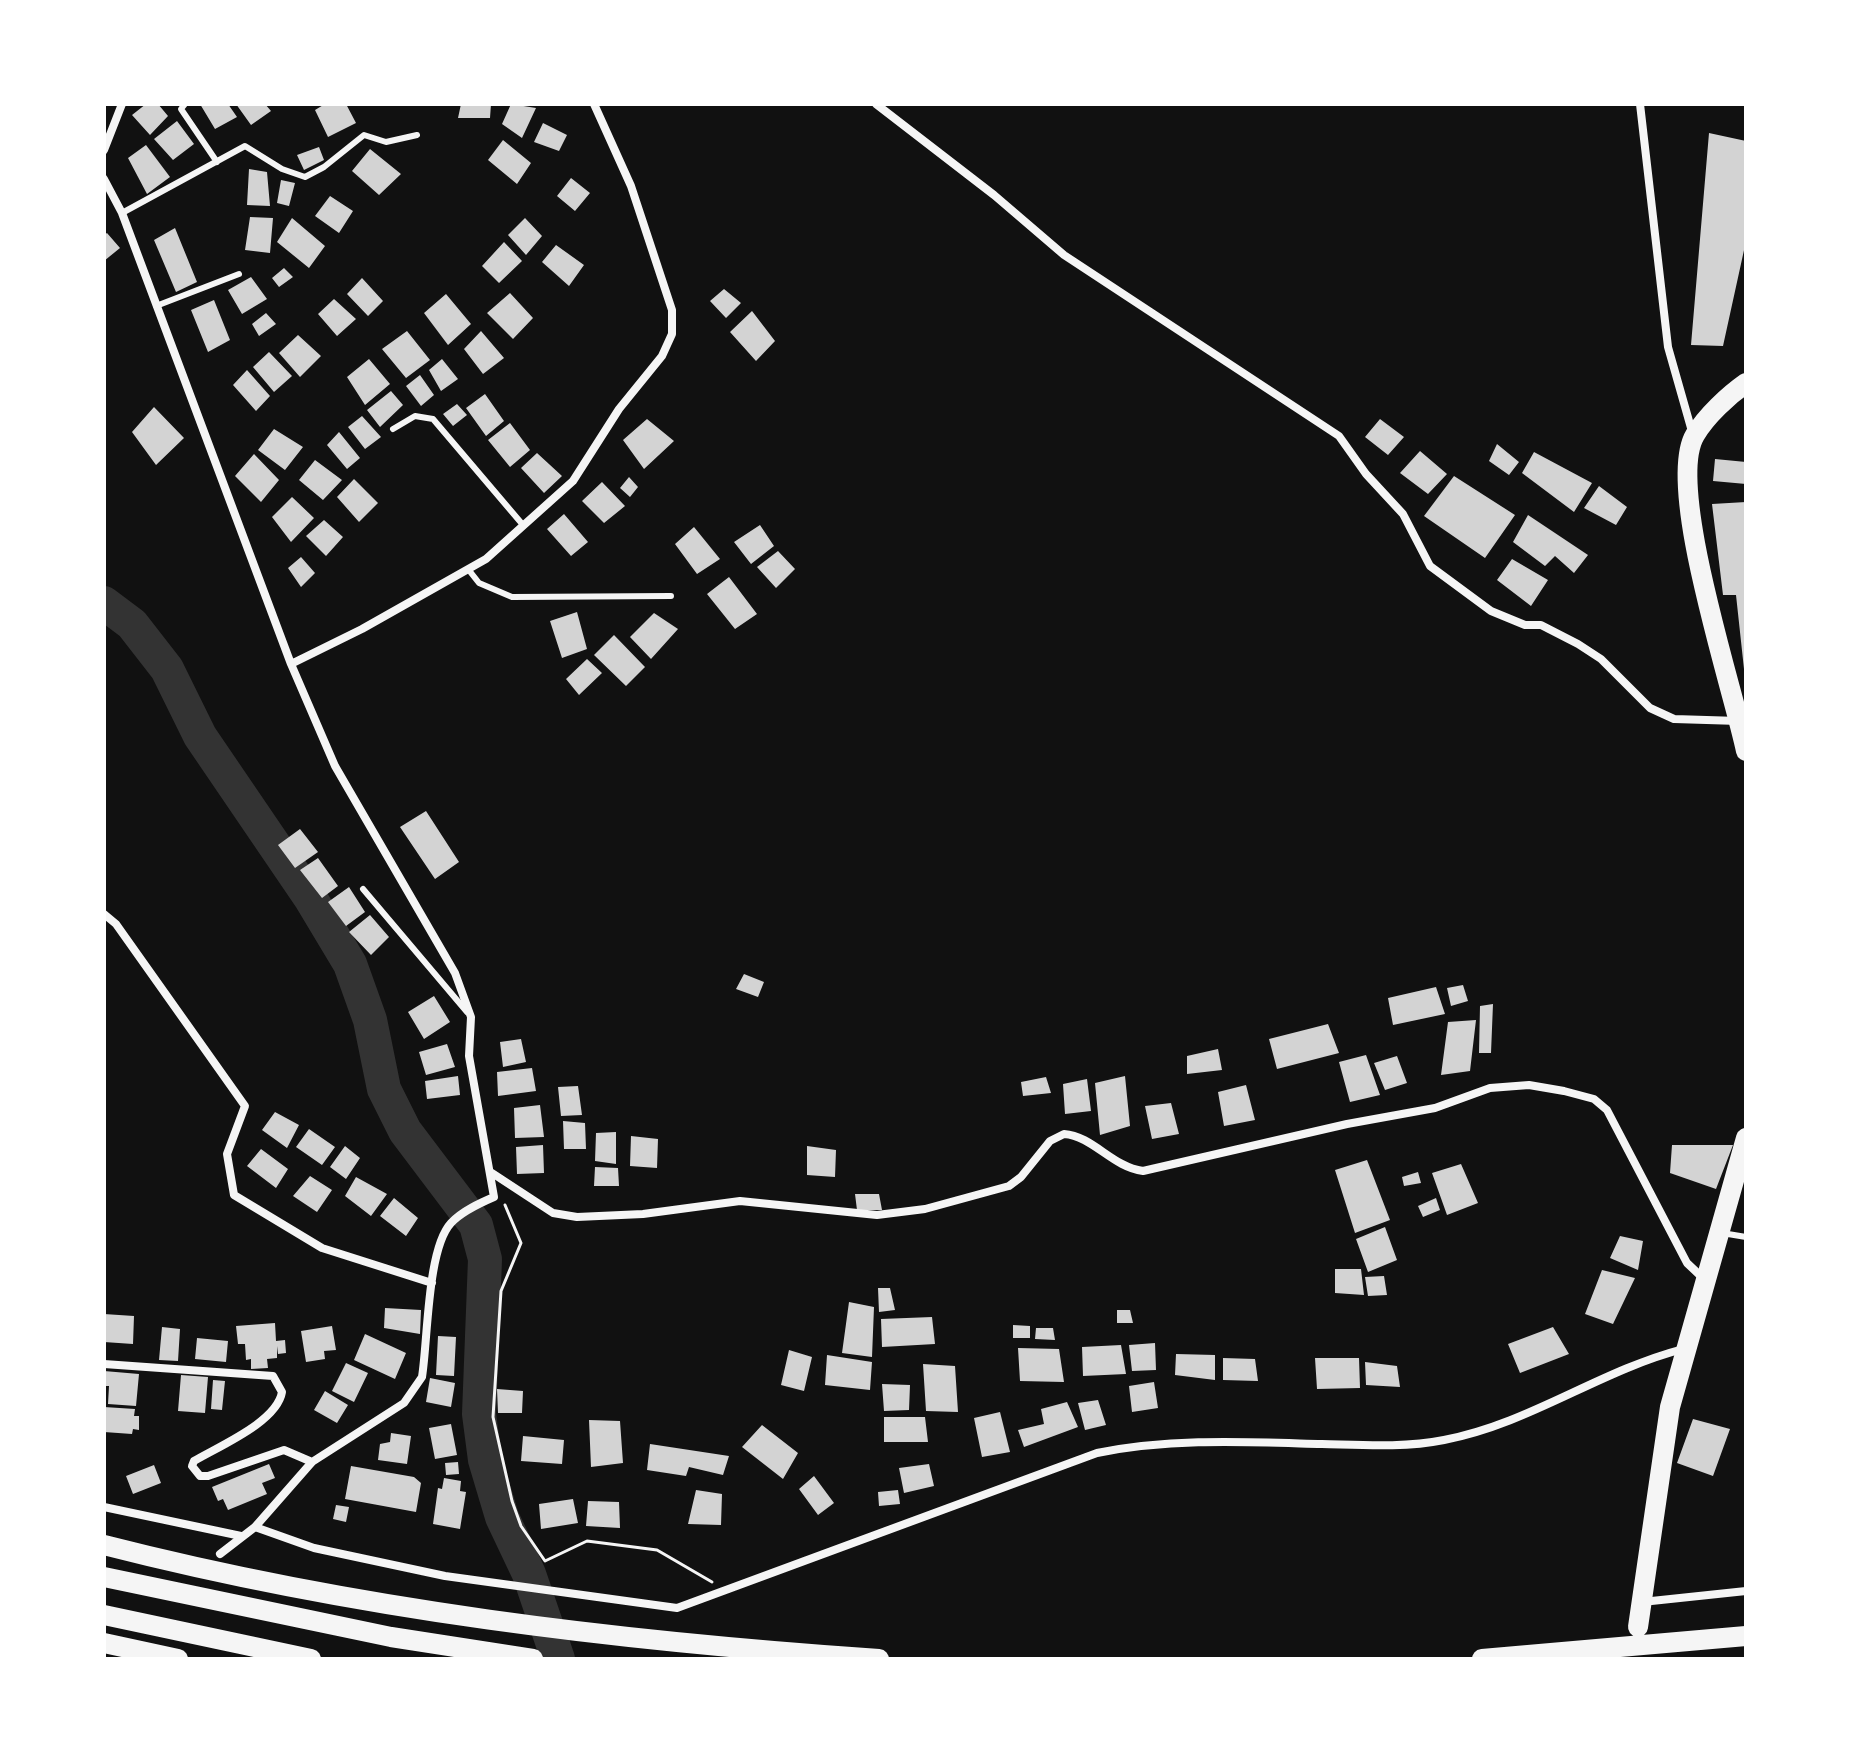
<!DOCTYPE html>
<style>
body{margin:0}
#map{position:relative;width:1850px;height:1763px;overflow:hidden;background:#111;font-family:"PT Sans Narrow",sans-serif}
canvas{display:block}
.frame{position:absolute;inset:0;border:106px solid #fff;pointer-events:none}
</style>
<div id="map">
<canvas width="1850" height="1763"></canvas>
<div class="frame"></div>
</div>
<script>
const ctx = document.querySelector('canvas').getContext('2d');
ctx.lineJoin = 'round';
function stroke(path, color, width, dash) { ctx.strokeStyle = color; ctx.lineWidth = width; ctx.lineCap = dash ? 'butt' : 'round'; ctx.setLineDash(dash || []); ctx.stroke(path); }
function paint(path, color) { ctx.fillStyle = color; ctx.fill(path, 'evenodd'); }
stroke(new Path2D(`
 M104,603l28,21 35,45 33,67 111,163 39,65 20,56 14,69 21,42 71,94 9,34 -6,155 6,46 17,57 27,57 29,85`), '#333', 34);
paint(new Path2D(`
 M146,104h12l10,12 -18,19 -18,-20z
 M200,104h28l9,13 -22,12z
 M236,104h29l6,7 -20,14z
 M325,104h21l10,19 -28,14 -13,-27z
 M461,104h30l-1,14h-32z
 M511,104l25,4 -14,30 -20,-14z
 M177,121l17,23 -21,16 -19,-21z
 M543,123l24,12 -8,16 -25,-9z
 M1709,133l37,8v100l-23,105 -32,-1z
 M503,140l28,23 -14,21 -29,-24z
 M146,145l24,32 -23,17 -19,-36z
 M319,147l5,13 -20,10 -7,-15z
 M370,149l31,25 -22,21 -27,-24z
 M249,169l18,3 3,34 -23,-1z
 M571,178l19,15 -15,18 -18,-15z
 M281,180l14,3 -6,23 -12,-3z
 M330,196l23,15 -14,22 -24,-17z
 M250,217l23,1 -3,35 -25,-3z
 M292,218l33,28 -16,22 -32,-26z
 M525,218l17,18 -16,19 -18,-20z
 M175,228l22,54 -21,10 -22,-52z
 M107,233l13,15 -16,13v-26z
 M504,242l18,19 -23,22 -17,-17z
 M556,245l28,20 -15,21 -27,-24z
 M284,268l9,9 -14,10 -7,-9z
 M251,277l16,22 -25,15 -14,-24z
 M362,278l21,23 -15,15 -21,-22z
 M724,289l17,14 -15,15 -16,-17z
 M510,293l23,25 -20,21 -26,-26z
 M446,294l25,30 -23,21 -24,-32z
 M334,299l22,20 -19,17 -19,-22z
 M214,300l16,40 -22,12 -17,-42z
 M752,311l23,30 -19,20 -26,-29z
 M266,313l10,11 -17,12 -7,-12z
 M407,331l23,29 -24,18 -24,-29z
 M481,331l23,27 -21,16 -19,-25z
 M298,335l23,21 -21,21 -21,-24z
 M269,352l23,24 -18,16 -21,-25z
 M369,359l21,25 -25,21 -18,-28z
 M442,359l16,20 -17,12 -12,-21z
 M247,370l23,26 -14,15 -23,-26z
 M420,375l14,20 -13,11 -15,-20z
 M391,391l12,14 -23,22 -13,-17z
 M485,394l19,27 -18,15 -20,-28z
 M457,404l10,11 -14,11 -10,-12z
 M154,407l30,31 -28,27 -24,-33z
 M362,416l19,21 -16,12 -17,-22z
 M647,419l27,22 -30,28 -21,-29z
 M1380,419l24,18 -16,18 -23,-18z
 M510,423l20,27 -20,17 -22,-27z
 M274,429l29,18 -18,23 -27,-20z
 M339,432l21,26 -13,11 -20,-24z
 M1497,444l22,18 -10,13 -20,-14z
 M1420,451l27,23 -19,20 -28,-21z
 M1534,452l58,31 -18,29 -52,-39z
 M537,453l25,23 -18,17 -23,-25z
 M254,454l25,26 -18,22 -26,-26z
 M1715,459l31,3v22l-33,-3z
 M315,460l27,20 -19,20 -24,-20z
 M1454,476l61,39 -30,43 -61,-42z
 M629,477l9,10 -8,10 -10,-9z
 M354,479l24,24 -19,19 -22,-25z
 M602,482l23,24 -21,17 -22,-22z
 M1599,486l28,21 -11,18 -32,-17z
 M292,497l22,21 -23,24 -19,-25z
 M1746,502v167h-2l-8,-74h-13l-11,-91z
 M564,514l24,28 -17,14 -24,-27z
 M1528,515l60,40 -14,18 -19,-17 -10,10 -32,-24z
 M324,520l19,17 -17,19 -20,-20z
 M760,525l14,21 -23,18 -17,-22z
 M694,527l26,32 -23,15 -22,-30z
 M778,551l17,18 -19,19 -19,-21z
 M301,557l14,16 -14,14 -13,-19z
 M1512,559l36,21 -17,26 -34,-26z
 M729,577l28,37 -22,15 -28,-35z
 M577,612l10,37 -25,9 -12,-37z
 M654,613l24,16 -27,30 -21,-22z
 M614,635l31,32 -19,19 -32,-31z
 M587,659l15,14 -23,22 -13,-16z
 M426,811l33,51 -24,17 -35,-52z
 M300,829l18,23 -23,16 -17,-23z
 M318,858l20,28 -16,12 -22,-28z
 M349,887l16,25 -19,14 -18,-24z
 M370,915l19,22 -18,18 -22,-23z
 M744,974l20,8 -6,15 -22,-8z
 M1463,985l5,16 -17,5 -4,-18z
 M1436,987l9,27 -52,11 -5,-27z
 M434,996l16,26 -26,17 -16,-27z
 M1493,1004l-2,49h-12l1,-47z
 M1476,1020l-6,51 -29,4 7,-53z
 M1328,1024l11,29 -62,16 -8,-30z
 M521,1039l5,23 -23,5 -3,-25z
 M447,1044l8,23 -29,8 -7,-23z
 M1218,1049l4,21 -35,4v-18z
 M1366,1055l14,40 -30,7 -11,-40z
 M1397,1056l10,27 -22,7 -11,-27z
 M532,1068l4,23 -38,5 -1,-24z
 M458,1076l2,19 -33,4 -2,-18z
 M1125,1076l5,50 -30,9 -5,-52z
 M1046,1077l5,16 -28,3 -2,-14z
 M1087,1079l4,32 -26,3 -2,-30z
 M1246,1085l9,35 -31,6 -6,-34z
 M578,1086l4,29 -21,1 -3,-29z
 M1171,1103l8,31 -27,5 -7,-33z
 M540,1105l4,32 -29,1 -1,-30z
 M275,1112l24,13 -12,23 -25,-18z
 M563,1121l22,2 1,26h-22z
 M309,1129l26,18 -13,18 -26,-18z
 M616,1132v32l-21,-3 1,-28z
 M631,1136l27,3 -1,29 -27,-2z
 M543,1145l1,28 -27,1 -1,-27z
 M1672,1145h61l-17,44 -46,-16z
 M345,1146l15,12 -14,21 -16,-12z
 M807,1146l29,4 -1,27 -28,-2z
 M261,1149l27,20 -12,19 -29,-22z
 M1367,1160l23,60 -35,13 -20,-63z
 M1461,1164l17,39 -31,12 -15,-42z
 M595,1167l23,1 1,18h-25z
 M1418,1172l3,11 -17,3 -2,-9z
 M310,1176l22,14 -15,22 -24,-16z
 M356,1177l31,17 -16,22 -26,-20z
 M855,1194h24l3,16h-25z
 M394,1198l24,20 -12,18 -26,-20z
 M1436,1198l4,12 -17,7 -5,-11z
 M1385,1227l12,33 -29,12 -12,-33z
 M1620,1236l23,5 -5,29 -28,-12z
 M1335,1269h26l3,26 -29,-2z
 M1602,1270l33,8 -22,46 -28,-10z
 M1384,1276l3,19 -19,1 -3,-19z
 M878,1288h12l5,22 -16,2z
 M849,1302l25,5 -2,50 -30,-4z
 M385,1308l36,2 -1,24 -36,-6z
 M1117,1310h13l3,13h-16z
 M104,1314l30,2 -1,28 -29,-2z
 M932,1317l3,27 -53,3 -1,-28z
 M275,1323l1,18 9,-1 1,13 -8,1 -1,-8v12l-10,1 1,9 -17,1v-10l-5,1 -1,-16h-7l-2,-18z
 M1013,1325l17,1v12h-17z
 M332,1326l4,24 -12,1 1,8 -19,3 -5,-31z
 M162,1327l18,2 -2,32 -19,-1z
 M1553,1327l16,27 -49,19 -12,-29z
 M1036,1328h17l2,12 -20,-1z
 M365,1334l41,19 -11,26 -41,-19z
 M438,1336l18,1 -2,39 -18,-1z
 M197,1338l31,3 -2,21 -31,-3z
 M1155,1343l1,27 -24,1 -3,-26z
 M1121,1345l5,29 -43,2 -1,-29z
 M1018,1348l41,1 5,33 -44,-1z
 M789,1350l23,7 -8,34 -23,-6z
 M1176,1354l39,1v25l-40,-5z
 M827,1355l45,7 -2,28 -45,-5z
 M1223,1358l32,1 3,22 -35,-1z
 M1315,1358h44l1,30 -43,1z
 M1365,1362l32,4 3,21 -34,-2z
 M346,1363l22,10 -14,29 -22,-11z
 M923,1364l32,2 3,46 -32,-1z
 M104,1371l35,3 -3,32 -28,-2 1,-18h-5z
 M181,1375l27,2 -3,36 -27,-2z
 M430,1378l25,5 -4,24 -25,-5z
 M213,1380l12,1 -3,29 -11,-1z
 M1154,1382l4,26 -26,4 -3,-26z
 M882,1384l28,1 -1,25 -25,1z
 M497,1389l26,2 -1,22h-24z
 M325,1391l23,14 -11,18 -23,-13z
 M1098,1400l8,25 -21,5 -7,-27z
 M1067,1402l11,25 -54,20 -6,-17 26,-6 -3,-15z
 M104,1407l31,2 -1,7h5v14l-6,-1 -1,5 -28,-2z
 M1000,1412l10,40 -28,5 -8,-39z
 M884,1417h41l3,25h-44z
 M1693,1419l37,10 -17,47 -36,-13z
 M589,1420l31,1 3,42 -32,4z
 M451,1424l6,31 -22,4 -6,-31z
 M762,1425l36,28 -15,26 -41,-32z
 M391,1433l20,3 -4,28 -29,-4 2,-16 10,-2z
 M523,1436l41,4 -2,24 -41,-3z
 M650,1444l79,12 -6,19 -34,-8 -3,9 -39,-6z
 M458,1462l1,12 -13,1 -1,-12z
 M269,1464l6,14 -13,5 5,11 -39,16 -5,-11 -5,2 -6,-14z
 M929,1464l5,22 -30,7 -5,-25z
 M154,1465l7,18 -28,11 -7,-18z
 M351,1466l63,11 7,6 -5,29 -71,-13z
 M814,1476l20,27 -16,12 -19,-26z
 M444,1478l17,3 -1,10 6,1 -6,37 -27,-5 5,-36 4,1z
 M696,1490l26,4 -1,31 -33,-1z
 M898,1490l2,14 -21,2 -1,-14z
 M573,1499l5,24 -37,6 -2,-25z
 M588,1501l31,1 1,26 -34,-2z
 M336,1505l13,2 -3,15 -13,-3z`), '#d3d3d3');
stroke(new Path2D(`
 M505,1205l16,38 -20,48 -8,126 19,84 9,25 24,35 42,-20 70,9 55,32`), '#f5f5f5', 3);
stroke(new Path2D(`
 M185,104l-4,5 36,53
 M122,213l123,-67 37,23 23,8 19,-10 40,-32 22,7 31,-7
 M156,306l83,-32
 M393,429l22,-13 18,3 90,106
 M468,569l11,14 33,14 159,-1
 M363,889l104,123
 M1722,1233l24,4`), '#f5f5f5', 6);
stroke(new Path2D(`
 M876,104l118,91 70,60 275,181 27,38 37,40 27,52 61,45 34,14h16l37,19 23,15 49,49 24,11 65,2
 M1640,104l28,243 25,88
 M104,150l18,-46
 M104,179l18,34 169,451 44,102 120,207 16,44 -2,39 25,141c-14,6 -32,14 -43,26 -24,26 -23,117 -29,154l-18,26 -92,59 -57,65 -35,27
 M291,664l71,-35 124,-70 87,-78 46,-72 43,-53 10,-22v-24l-41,-124 -37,-82
 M104,914l12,10 129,182 -18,48 7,41 88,53 110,35
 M492,1173l61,40 24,4 66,-3 97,-13 137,14 48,-6 84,-23 12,-9 29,-36 14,-7c29,2 48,33 79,37l204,-47 88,-16 55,-20 39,-3 35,6 30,8 13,11 80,153 18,17
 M104,1364l169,12 9,16c-5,30 -63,54 -88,69l-2,5 8,10h8l76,-26 28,12
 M104,1507l137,29
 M255,1527l59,21 131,28 232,32 420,-155c75,-15 149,-11 225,-9 40,1 82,4 122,-4 85,-16 155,-69 239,-91
 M1642,1602l104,-11`), '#f5f5f5', 8);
stroke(new Path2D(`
 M1746,383c-17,12 -40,33 -51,52 -30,50 38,253 51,316
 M104,1615l207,44
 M1638,1627l32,-220 76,-269
 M104,1643l74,16`), '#f5f5f5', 20);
stroke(new Path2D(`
 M104,1545c254,65 514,96 775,114
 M104,1577l287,60 142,22
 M1482,1659l264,-23`), '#f5f5f5', 20);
</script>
